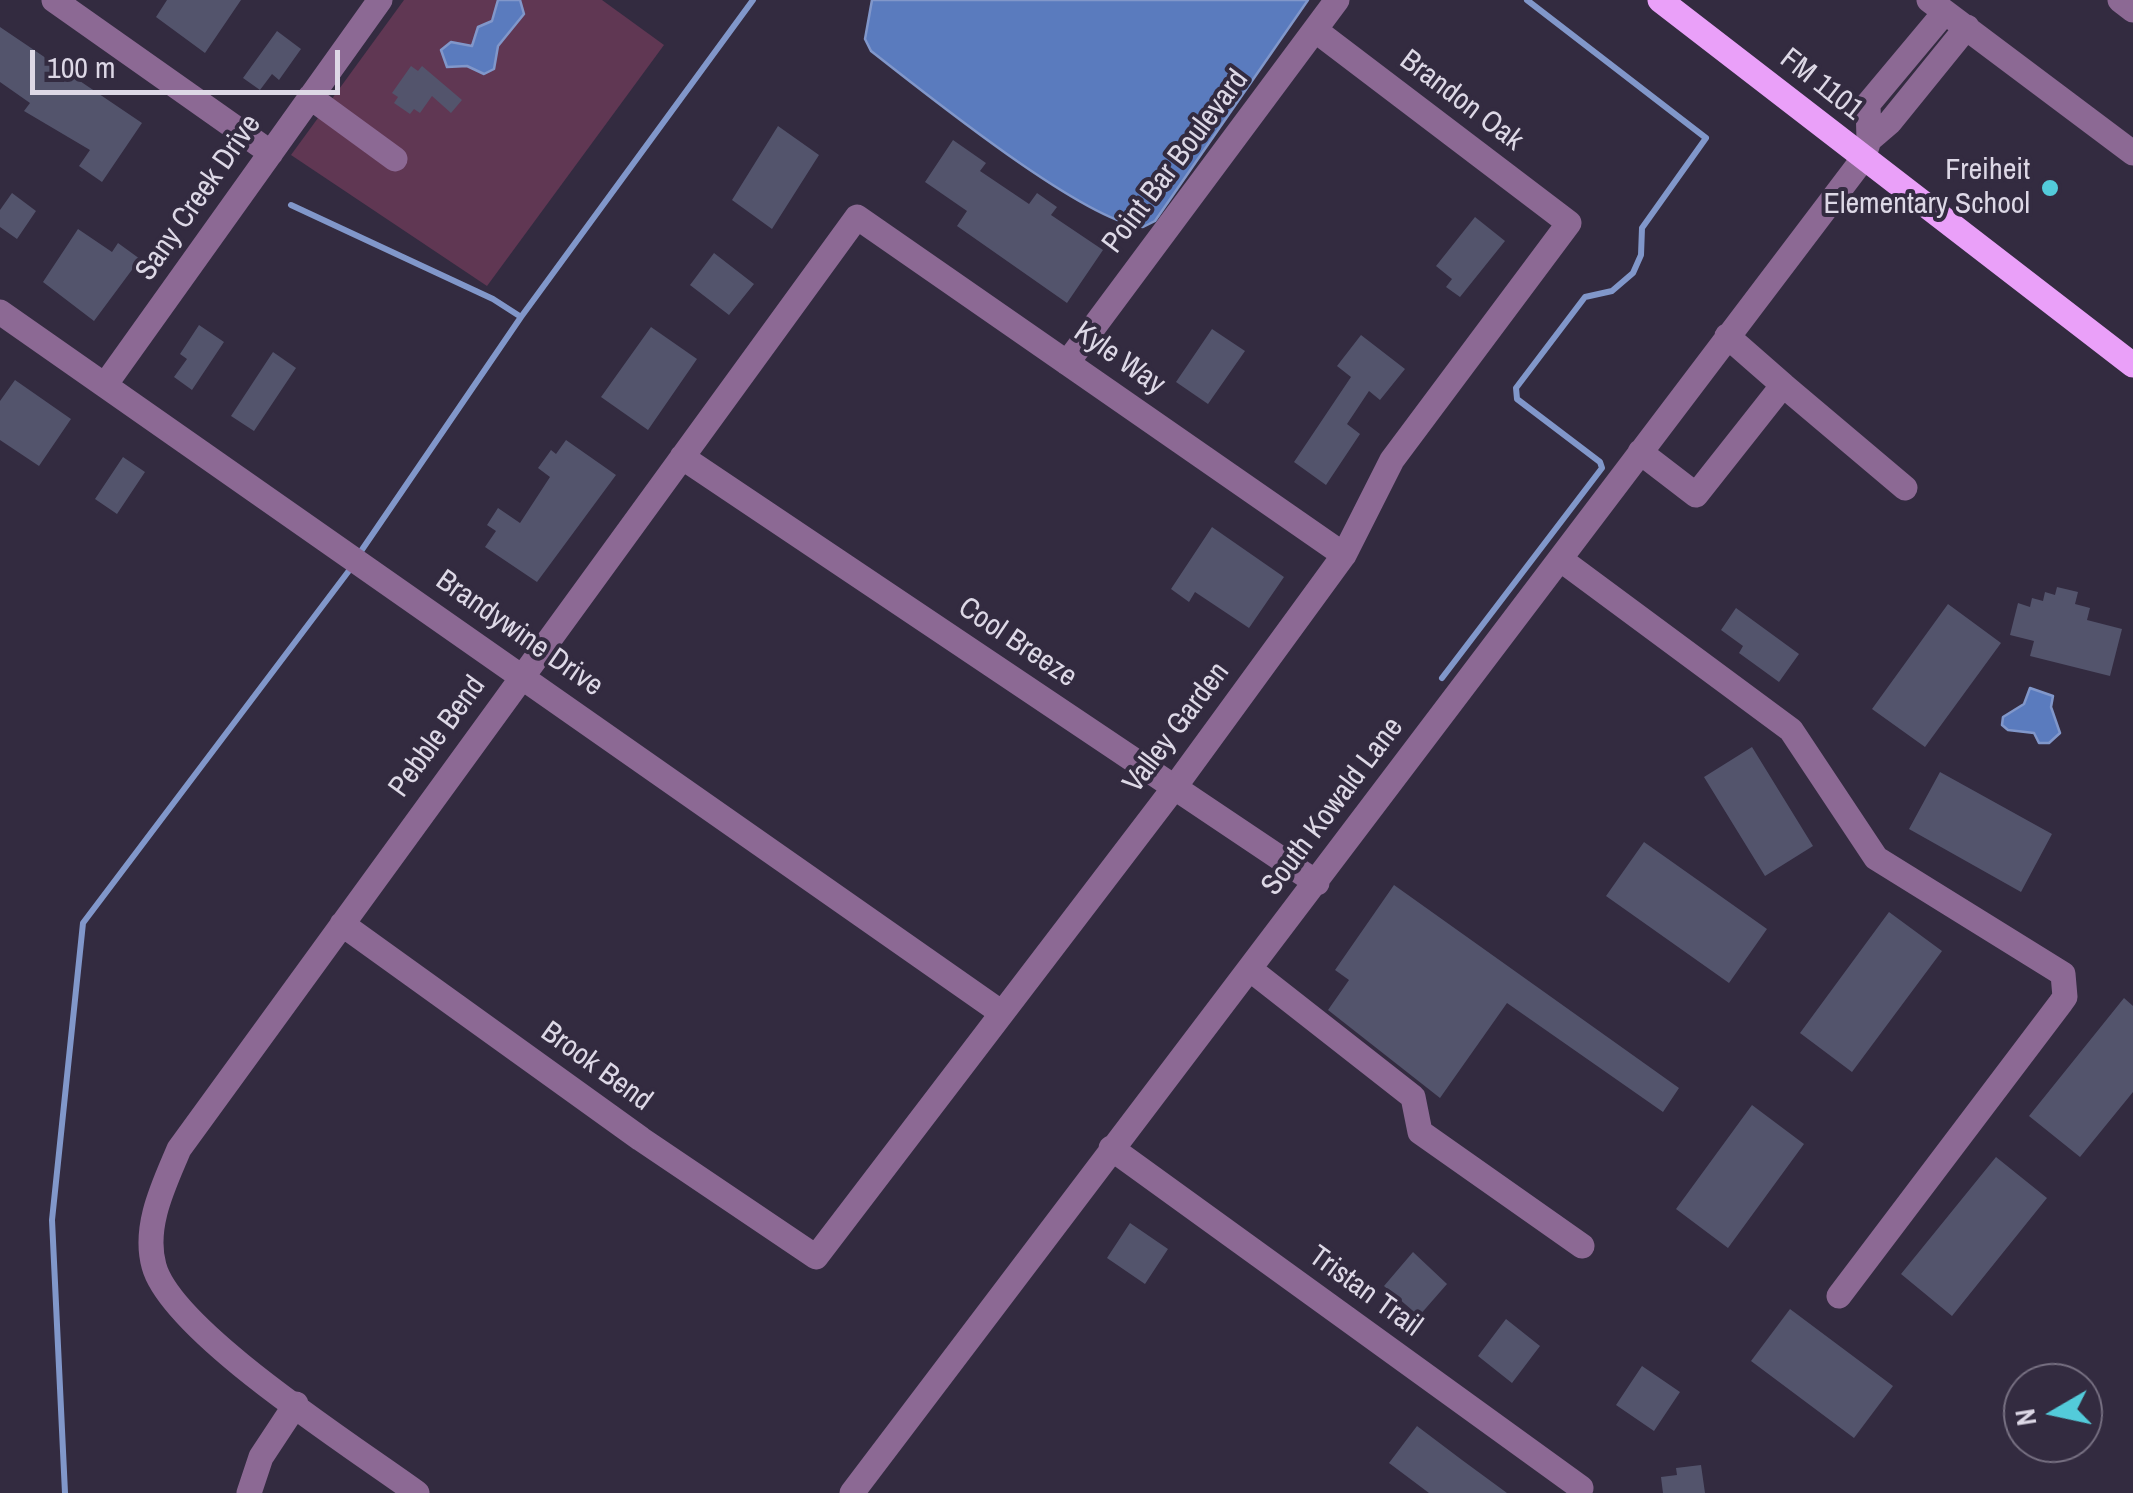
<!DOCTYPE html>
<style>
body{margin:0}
#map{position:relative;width:2133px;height:1493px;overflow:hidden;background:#332b40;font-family:"Archivo Narrow",sans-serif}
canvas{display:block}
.north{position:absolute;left:2003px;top:1363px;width:100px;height:100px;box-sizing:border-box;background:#332b40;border:2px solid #777082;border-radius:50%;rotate:261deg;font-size:28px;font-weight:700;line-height:40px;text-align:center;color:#ddd8e6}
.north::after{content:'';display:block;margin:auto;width:35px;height:45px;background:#53cbda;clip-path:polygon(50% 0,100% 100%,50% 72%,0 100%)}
.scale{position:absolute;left:30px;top:50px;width:310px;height:45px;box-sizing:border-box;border:5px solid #ddd8e6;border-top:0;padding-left:12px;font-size:30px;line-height:35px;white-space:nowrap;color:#ddd8e6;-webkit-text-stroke:8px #332b40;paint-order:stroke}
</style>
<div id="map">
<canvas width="2133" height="1493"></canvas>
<div class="north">N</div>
<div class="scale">100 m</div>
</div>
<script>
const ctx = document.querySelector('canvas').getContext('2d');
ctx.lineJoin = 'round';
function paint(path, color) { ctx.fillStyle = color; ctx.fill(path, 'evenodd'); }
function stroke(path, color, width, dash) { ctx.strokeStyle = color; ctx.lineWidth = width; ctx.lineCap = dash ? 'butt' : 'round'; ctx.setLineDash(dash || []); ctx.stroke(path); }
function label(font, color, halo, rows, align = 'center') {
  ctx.font = font + ' "Archivo Narrow",sans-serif'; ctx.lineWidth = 8; ctx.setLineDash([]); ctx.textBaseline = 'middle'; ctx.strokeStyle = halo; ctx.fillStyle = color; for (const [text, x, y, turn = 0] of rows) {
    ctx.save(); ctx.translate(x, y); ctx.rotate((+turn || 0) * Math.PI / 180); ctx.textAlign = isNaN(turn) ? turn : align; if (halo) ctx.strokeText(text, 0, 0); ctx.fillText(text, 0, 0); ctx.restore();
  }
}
paint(new Path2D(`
 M404,0h198l62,45 -177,241 -196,-131z`), '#603753');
const water = new Path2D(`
 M498,0h22l4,14 -26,32 -4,23 -10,5 -17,-8 -20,1 -6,-17 10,-8 21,4 6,-19 14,-6z
 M872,0h436l-153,221 -12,6c-59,-5 -219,-135 -272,-176l-6,-12z
 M2030,688l23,8 -2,11 9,26 -11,10h-10l-5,-10 -26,-3 -6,-5 1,-8 21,-13z`);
paint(water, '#5a7bbe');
stroke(water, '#8197ca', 2.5);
stroke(new Path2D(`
 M291,205l202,94 28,18
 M357,557l164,-240 232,-317
 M1442,678l160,-210 -2,-6 -83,-63 -1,-11 69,-91 27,-6 21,-18 8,-18 1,-27 64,-90 -179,-138
 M65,1493l-13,-273 31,-297 268,-355`), '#8197ca', 6);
paint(new Path2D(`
 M167,0h74l-36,53 -49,-36z
 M0,27l142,96 -40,59 -23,-16 11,-16 -66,-39 6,-8 -30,-21z
 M277,31l24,18 -22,31 -7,-6 -12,16 -17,-12z
 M411,66l7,5 4,-5 40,34 -11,13 -19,-17 -12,17 -6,-4 -4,5 -16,-11 4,-6 -6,-4z
 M778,126l41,29 -47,74 -40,-29z
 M953,140l33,23 -6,8 49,33 8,-11 20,14 -6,8 52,35 -36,53 -110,-77 10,-15 -42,-29z
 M12,193l24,18 -19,28 -17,-12v-17z
 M1475,217l30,24 -45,56 -14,-10 6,-8 -16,-13z
 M78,229l34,23 6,-9 22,16 -46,62 -51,-39z
 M714,253l40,31 -25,31 -39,-30z
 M199,325l25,17 -32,48 -18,-13 13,-18 -7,-5z
 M651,327l46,32 -49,71 -47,-33z
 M1212,329l33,22 -37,53 -32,-22z
 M1361,335l44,34 -25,31 -11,-9 -22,33 13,10 -34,51 -32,-23 57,-85 -14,-11z
 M273,352l23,16 -42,63 -23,-15z
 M15,380l56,39 -32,47 -39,-26v-39z
 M566,440l50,35 -79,107 -52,-35 11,-16 -9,-6 11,-17 22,15 30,-46 -12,-9 13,-18 5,4z
 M123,457l22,15 -28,42 -22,-15z
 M1212,527l72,50 -35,51 -54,-36 -6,10 -18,-13z
 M2057,587l21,5 -3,12 15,4 -3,12 35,9 -12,47 -80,-20 4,-15 -24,-6 8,-32 12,4 2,-9 11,3 2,-9 10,3z
 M1948,604l53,39 -76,104 -53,-38z
 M1736,608l63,46 -20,28 -40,-29 4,-7 -22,-16z
 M1752,747l61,99 -48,30 -61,-99z
 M1940,772l112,62 -31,58 -112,-63z
 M1644,842l123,87 -38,54 -123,-87z
 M1394,885l285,203 -16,24 -156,-109 -67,95 -112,-88 21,-30 -14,-10z
 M1889,912l53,39 -90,121 -52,-39z
 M2124,998l9,8v86l-53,65 -51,-41z
 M1752,1105l52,39 -76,104 -52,-39z
 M1996,1157l51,41 -95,118 -51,-42z
 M1130,1223l38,26 -23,35 -38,-26z
 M1413,1252l34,32 -28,32 -35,-30z
 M1790,1309l103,77 -39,52 -103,-77z
 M1506,1319l34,27 -28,37 -34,-27z
 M1642,1366l38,26 -26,39 -38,-26z
 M1417,1426l45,34 45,33h-78l-40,-30z
 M1701,1465l4,28h-42l-2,-16 16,-2 -1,-7z`), '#53546c');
stroke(new Path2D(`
 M54,0l217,153
 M1929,0l204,153
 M2120,0l13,10
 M310,97l85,62
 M1869,140l21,-18 77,-95
 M0,312l999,699
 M1727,336l56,49
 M1067,363l270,-363
 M105,385l275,-385
 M1640,452l56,43 87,-110 122,103
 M682,457l635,426
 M1560,559l231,171 85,128 187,116 2,23 -5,7 -221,292
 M342,924l299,215 175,118 358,-469 170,-233 48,-95 177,-237 -254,-193
 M1251,970l162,127 7,35 162,114
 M1111,1148l470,340
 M249,1493l12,-36 35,-53
 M417,1493c-60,-44 -245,-161 -263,-227 -11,-40 10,-81 25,-117l678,-932 487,338
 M852,1493l1011,-1334 6,-19 -1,-36 77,-92`), '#8c6994', 25);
stroke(new Path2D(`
 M1660,0l473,365`), '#eaa0f9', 25);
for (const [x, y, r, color] of [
 [2050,188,10,"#53cbda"]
]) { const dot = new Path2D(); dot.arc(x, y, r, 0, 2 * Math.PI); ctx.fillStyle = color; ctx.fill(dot); stroke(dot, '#332b40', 4); }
label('30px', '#ddd8e6', '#332b40', [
 ["FM 1101",1821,85,38],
 ["Brandon Oak",1461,101,37],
 ["Point Bar Boulevard",1176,162,-53],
 ["Sany Creek Drive",199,198,-55],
 ["Kyle Way",1119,359,35],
 ["Brandywine Drive",519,634,35],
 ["Cool Breeze",1017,643,34],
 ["Valley Garden",1177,728,-53],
 ["Pebble Bend",438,737,-54],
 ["South Kowald Lane",1333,807,-53],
 ["Brook Bend",596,1067,36],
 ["Tristan Trail",1365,1292,36]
]);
label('30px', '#ddd8e6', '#332b40', [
 ["Freiheit",2030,171],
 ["Elementary School",2030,205]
], 'right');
</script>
